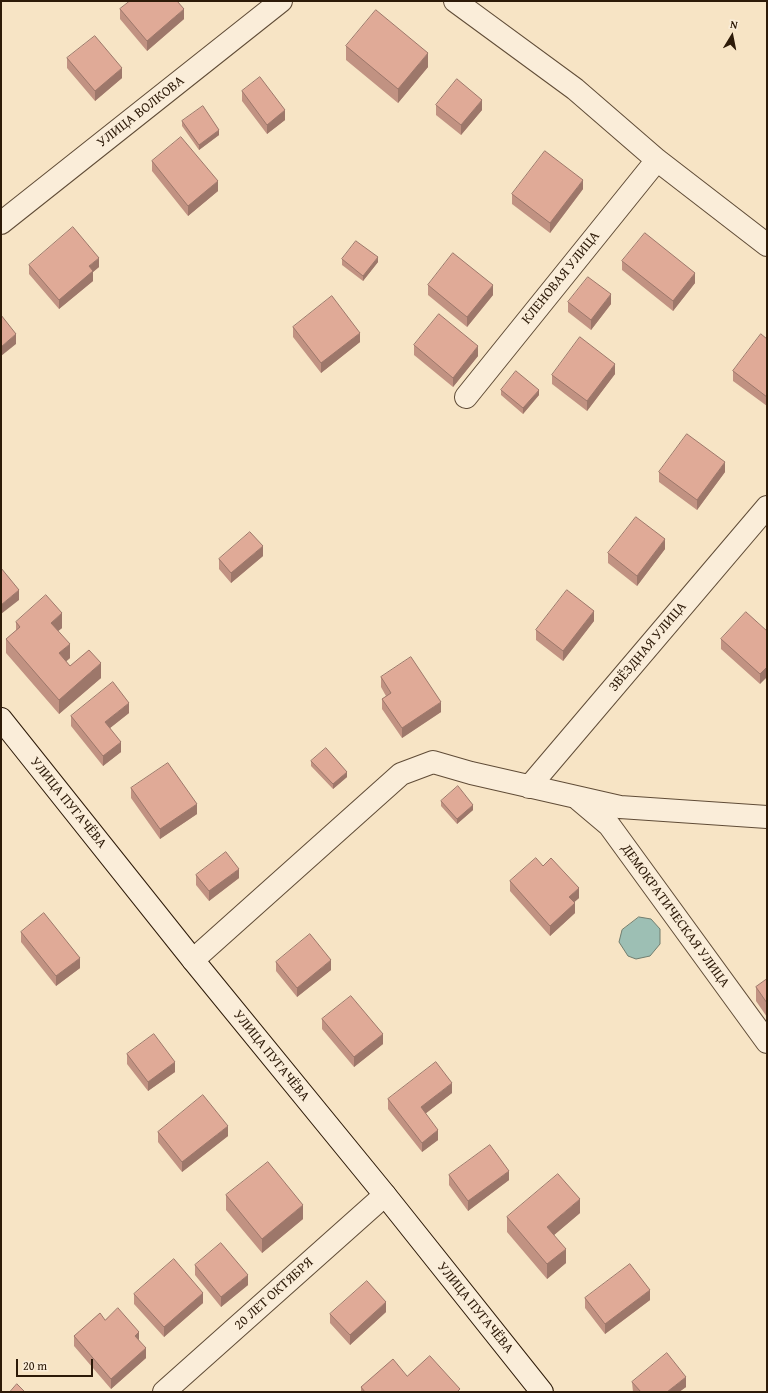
<!DOCTYPE html>
<meta charset="utf-8">
<style>
body{margin:0}
#map{position:relative;width:768px;height:1393px;overflow:hidden;background:#f7e4c5;font-family:"Gentium Book Plus",serif}
canvas{display:block}
.frame{position:absolute;inset:0;border:2px solid #2d1a08;pointer-events:none}
.north{position:absolute;left:712px;top:16px;width:40px;height:40px;-webkit-text-stroke:3px #faedd9;paint-order:stroke;rotate:10deg;font-size:11px;font-weight:700;line-height:16px;text-align:center;color:#2d1a08}
.north::after{content:'';display:block;margin:auto;width:14px;height:18px;background:#2d1a08;clip-path:polygon(50% 0,100% 100%,50% 72%,0 100%)}
.scale{position:absolute;left:16px;top:1359px;width:77px;height:18px;box-sizing:border-box;border:2px solid #2d1a08;border-top:0;padding-left:5px;font-size:12px;line-height:14px;white-space:nowrap;color:#2d1a08;-webkit-text-stroke:3px #faedd9;paint-order:stroke}
</style>
<div id="map">
<canvas width="768" height="1393"></canvas>
<div class="frame"></div>
<div class="north">N</div>
<div class="scale">20 m</div>
</div>
<script>
const ctx = document.querySelector('canvas').getContext('2d');
ctx.lineJoin = 'round';
function paint(path, color) { ctx.fillStyle = color; ctx.fill(path, 'evenodd'); }
function stroke(path, color, width, dash) { ctx.strokeStyle = color; ctx.lineWidth = width; ctx.lineCap = dash ? 'butt' : 'round'; ctx.setLineDash(dash || []); ctx.stroke(path); }
function label(font, color, halo, rows, align = 'center') {
  ctx.font = font + ' "Gentium Book Plus",serif'; ctx.lineWidth = 3; ctx.setLineDash([]); ctx.textBaseline = 'middle'; ctx.strokeStyle = halo; ctx.fillStyle = color; for (const [text, x, y, turn = 0] of rows) {
    ctx.save(); ctx.translate(x, y); ctx.rotate((+turn || 0) * Math.PI / 180); ctx.textAlign = isNaN(turn) ? turn : align; if (halo) ctx.strokeText(text, 0, 0); ctx.fillText(text, 0, 0); ctx.restore();
  }
}
const water = new Path2D(`
 M639,917l12,2 9,10v15l-10,12 -14,3 -8,-3 -9,-14 3,-12z`);
paint(water, '#9dbfb4');
stroke(water, '#707d6f', 1);
const street = new Path2D(`
 M455,1l120,88 82,71 110,85
 M1,223l280,-222
 M466,397l191,-237
 M529,787l238,-280
 M577,798l32,27 158,217
 M193,960l208,-186 32,-12 38,11 149,34 147,10
 M164,1392l221,-197`);
const secondary = new Path2D(`
 M1,719l192,241 192,235 157,197`);
stroke(street, '#604c37', 24);
stroke(secondary, '#2d1a08', 24);
stroke(street, '#faedd9', 22);
stroke(secondary, '#faedd9', 22);
paint(new Path2D(`
 M120,9l64,10 -37,32 -27,-32z
 M346,46l82,21 -30,36 -52,-43z
 M67,58l55,20 -27,23 -28,-33z
 M242,91l43,29 -18,14 -25,-33z
 M436,105l46,5 -21,25 -25,-20z
 M182,121l37,14 -20,15 -17,-24z
 M152,161l66,30 -30,25 -36,-45z
 M583,189l-33,44 -38,-29v-10z
 M342,259l36,3 -15,19 -21,-16z
 M622,261l73,22 -22,28 -51,-41z
 M29,265l70,2 -6,5v9l-34,28 -30,-35z
 M428,285l65,10 -26,32 -39,-32z
 M568,302l43,2 -20,26 -23,-18z
 M293,327l67,15 -39,31 -28,-36z
 M767,339v67l-34,-25v-10z
 M414,345l64,11 -25,31 -39,-32z
 M615,374l-28,37 -35,-27v-9z
 M501,390l38,5 -16,19 -22,-19z
 M659,472h66l-28,38 -38,-28z
 M665,549l-28,37 -29,-23v-10z
 M263,556l-32,27 -12,-14v-10z
 M594,621l-31,40 -27,-21v-10z
 M16,622l46,6 -4,3 12,27 -4,3 4,5 31,12 -42,36 -53,-61v-14l10,-8z
 M767,631l-7,53 -39,-35v-10z
 M381,677l60,35 -39,26 -20,-29v-10l4,-3 -5,-9z
 M129,713l-19,15 11,24 -18,14 -32,-40v-10z
 M311,761l36,16 -14,12 -22,-23z
 M131,788l66,26 -37,25 -29,-41z
 M441,801l32,9 -16,14 -16,-18z
 M543,866l36,32 -5,4 1,11 -25,23 -40,-45v-10z
 M196,875l43,3 -30,23 -13,-16z
 M21,932l59,36 -24,18 -35,-44z
 M276,962l55,8 -34,27 -21,-26z
 M767,979v38l-11,-16v-14z
 M322,1019l61,25 -29,23 -32,-38z
 M127,1054l48,18 -27,19 -21,-27z
 M452,1093l-27,21 13,26 -16,12 -34,-43v-10z
 M158,1132l70,4 -46,36 -24,-30z
 M449,1175l60,5 -41,31 -19,-26z
 M226,1195l77,24 -41,34 -36,-43z
 M580,1213l-26,22 12,28 -19,16 -40,-47v-15z
 M195,1265l53,20 -27,22 -26,-32z
 M134,1294l69,9 -39,34 -30,-33z
 M585,1298l65,2 -45,34 -20,-26z
 M386,1312l-36,33 -20,-22v-9z
 M105,1320l34,21 7,17 -35,31 -37,-43v-10z
 M407,1376l53,16h-99v-5z
 M632,1382l54,5 -7,5h-46z`), '#c19282');
paint(new Path2D(`
 M184,9v10l-37,32v-10z
 M428,53v14l-30,36v-14z
 M122,68v10l-27,23v-10z
 M482,100v10l-21,25v-10z
 M285,110v10l-18,14v-9z
 M219,130v5l-20,15v-5z
 M583,180v9l-33,44v-10z
 M218,181v10l-30,25v-10z
 M378,257v5l-15,19v-5z
 M99,258v9l-6,5v9l-34,28v-9l30,-34z
 M695,273v10l-22,28v-10z
 M493,285v10l-26,32v-10z
 M611,294v10l-20,26v-10z
 M360,333v9l-39,31v-10z
 M16,334v10l-15,12v-9z
 M478,346v10l-25,31v-9z
 M615,364v10l-28,37v-10z
 M539,390v5l-16,19v-6z
 M725,462v10l-28,38v-10z
 M665,539v10l-28,37v-10z
 M263,546v10l-32,27v-10z
 M19,590v10l-18,14v-9z
 M594,611v10l-31,40v-10z
 M62,613v15l-11,9v-14z
 M70,644v14l-11,10v-15z
 M101,663v15l-42,36v-14z
 M767,667v10l-7,7v-10z
 M441,702v10l-39,26v-10z
 M129,703v10l-24,19v-10z
 M121,742v10l-18,14v-10z
 M347,772v5l-14,12v-5z
 M197,804v10l-37,25v-10z
 M473,805v5l-16,14v-5z
 M239,869v9l-30,23v-10z
 M579,888v10l-10,9v-10z
 M575,903v10l-25,23v-10z
 M80,958v10l-24,18v-10z
 M331,960v10l-34,27v-9z
 M383,1034v10l-29,23v-10z
 M175,1062v10l-27,19v-9z
 M452,1083v10l-31,24v-10z
 M228,1126v10l-46,36v-10z
 M438,1130v10l-16,12v-9z
 M509,1171v9l-41,31v-10z
 M580,1199v14l-33,28v-14z
 M303,1205v14l-41,34v-14z
 M566,1249v14l-19,16v-15z
 M248,1275v10l-27,22v-10z
 M650,1290v10l-45,34v-10z
 M203,1293v10l-39,34v-10z
 M386,1302v10l-36,33v-10z
 M139,1332v10l-4,-6z
 M146,1348v10l-35,31v-10z
 M686,1377v10l-7,5h-12z`), '#9d776a');
const building = new Path2D(`
 M130,1h47l7,8 -37,32 -27,-32z
 M376,10l52,43 -30,36 -52,-43z
 M95,36l27,32 -27,23 -28,-33z
 M260,77l25,33 -18,15 -25,-34z
 M457,79l25,21 -21,25 -25,-20z
 M203,106l16,24 -20,15 -17,-24z
 M181,137l37,44 -30,25 -36,-45z
 M545,151l38,29 -33,43 -38,-29z
 M73,227l26,31 -10,8 4,5 -34,29 -30,-35z
 M645,233l50,40 -22,28 -51,-40z
 M356,241l22,16 -15,19 -21,-17z
 M453,253l40,32 -26,32 -39,-32z
 M588,277l23,17 -20,26 -23,-18z
 M332,296l28,37 -39,30 -28,-36z
 M439,314l39,32 -25,32 -39,-33z
 M1,315l15,19 -15,13z
 M761,334l6,5v58l-34,-26z
 M580,337l35,27 -28,37 -35,-26z
 M516,371l23,19 -16,18 -22,-18z
 M687,434l38,28 -28,38 -38,-28z
 M636,517l29,22 -28,37 -29,-23z
 M250,532l13,14 -32,27 -12,-14z
 M1,568l18,22 -18,15z
 M567,590l27,21 -31,40 -27,-21z
 M46,595l16,18 -11,10 19,21 -11,9 11,13 19,-16 12,13 -42,37 -53,-61 14,-12 -4,-5z
 M746,612l21,19v36l-7,7 -39,-35z
 M411,657l30,45 -39,26 -20,-29 9,-6 -10,-16z
 M113,682l16,21 -24,19 16,20 -18,14 -32,-40z
 M326,748l21,24 -14,12 -22,-23z
 M168,763l29,41 -37,25 -29,-41z
 M458,786l15,19 -16,14 -16,-18z
 M226,852l13,17 -30,22 -13,-16z
 M536,858l7,8 8,-8 28,30 -10,9 6,6 -25,23 -40,-45z
 M44,913l36,45 -24,18 -35,-44z
 M310,934l21,26 -34,28 -21,-26z
 M767,979v24l-11,-16z
 M351,996l32,38 -29,23 -32,-38z
 M154,1034l21,28 -27,20 -21,-28z
 M436,1062l16,21 -31,24 17,23 -16,13 -34,-44z
 M203,1095l25,31 -46,36 -24,-30z
 M490,1145l19,26 -41,30 -19,-26z
 M268,1162l35,43 -41,34 -36,-44z
 M558,1174l22,25 -33,28 19,22 -19,15 -40,-47z
 M221,1243l27,32 -27,22 -26,-32z
 M174,1259l29,34 -39,34 -30,-33z
 M630,1264l20,26 -45,34 -20,-26z
 M367,1281l19,21 -36,33 -20,-21z
 M118,1308l21,24 -4,4 11,12 -35,31 -37,-43 26,-23 5,7z
 M667,1353l19,24 -19,15h-26l-9,-10z
 M430,1356l30,33 -3,3h-92l-4,-5 32,-28 14,17z
 M17,1384l8,8h-15z`);
paint(building, '#e0aa97');
stroke(building, '#9d776a', 1);
label('14px', '#2d1a08', '#faedd9', [
 ["УЛИЦА ВОЛКОВА",141,112,-38],
 ["КЛЕНОВАЯ УЛИЦА",561,278,-51],
 ["ЗВЁЗДНАЯ УЛИЦА",648,647,-50],
 ["УЛИЦА ПУГАЧЁВА",68,803,51],
 ["ДЕМОКРАТИЧЕСКАЯ УЛИЦА",675,916,54],
 ["УЛИЦА ПУГАЧЁВА",271,1056,51],
 ["20 ЛЕТ ОКТЯБРЯ",274,1294,-42],
 ["УЛИЦА ПУГАЧЁВА",475,1308,51]
]);
</script>
